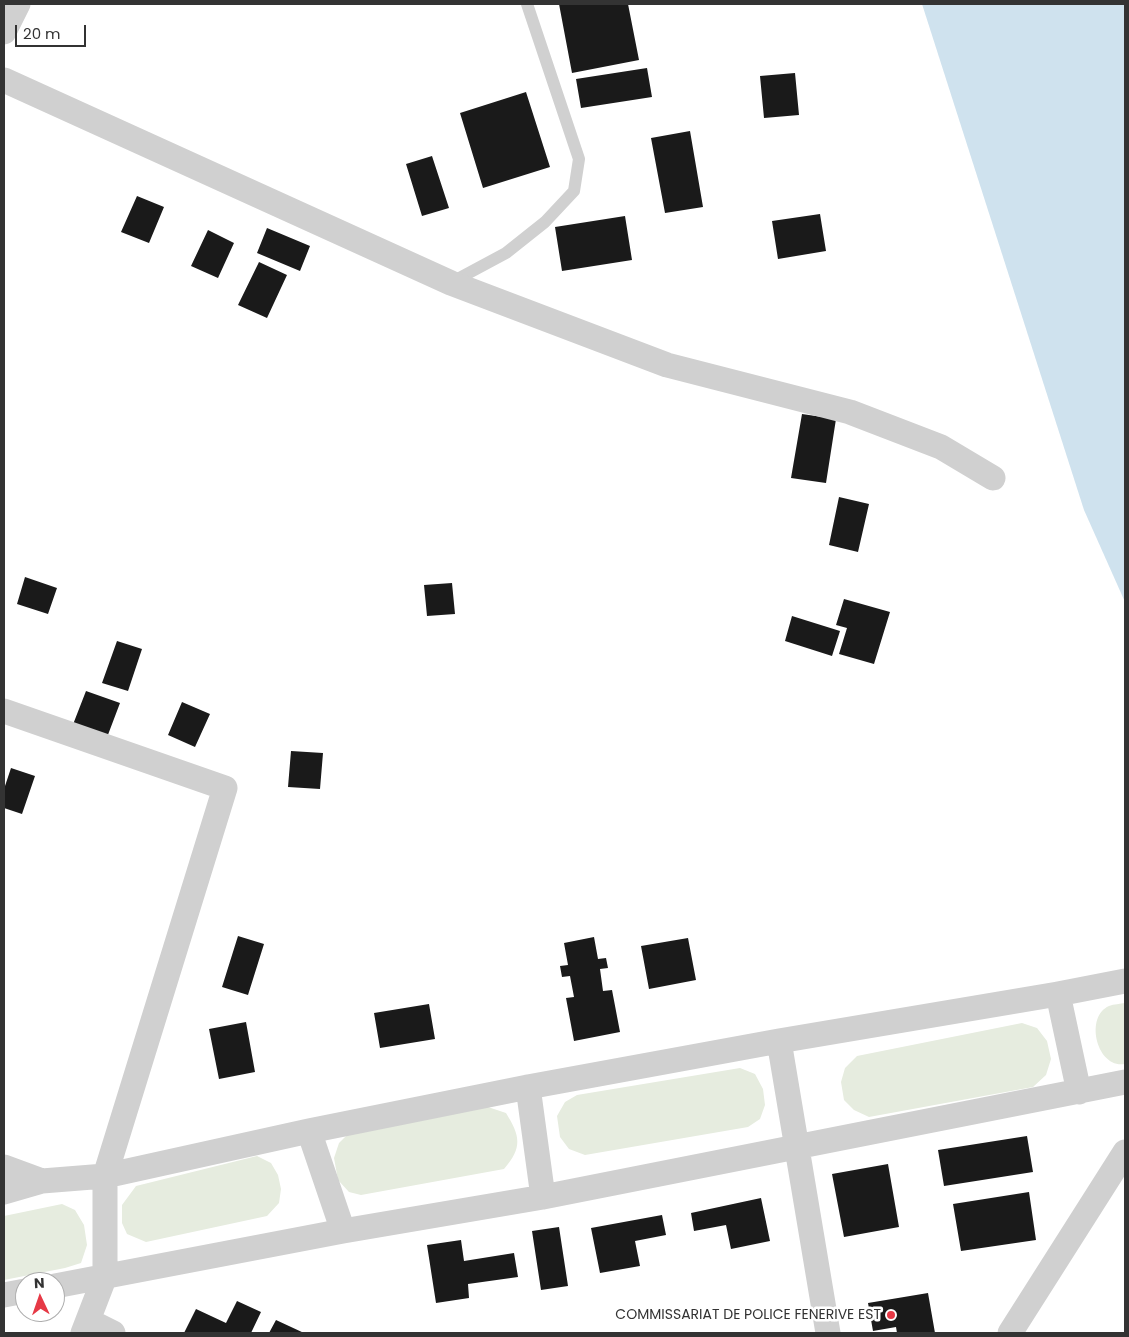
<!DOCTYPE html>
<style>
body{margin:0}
#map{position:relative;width:1129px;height:1337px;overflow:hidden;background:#fff;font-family:Poppins,sans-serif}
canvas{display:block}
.frame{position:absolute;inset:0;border:5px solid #333;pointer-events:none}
.north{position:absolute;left:15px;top:1272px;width:50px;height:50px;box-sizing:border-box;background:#fff;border:1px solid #adadad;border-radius:50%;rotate:357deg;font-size:14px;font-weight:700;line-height:20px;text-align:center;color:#333}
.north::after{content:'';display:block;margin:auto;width:18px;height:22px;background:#e63946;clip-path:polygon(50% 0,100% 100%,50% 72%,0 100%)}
.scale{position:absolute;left:15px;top:25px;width:71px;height:22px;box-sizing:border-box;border:2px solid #333;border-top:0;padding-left:6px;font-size:15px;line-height:18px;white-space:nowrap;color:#333;-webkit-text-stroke:4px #fff;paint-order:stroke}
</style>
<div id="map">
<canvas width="1129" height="1337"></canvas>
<div class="frame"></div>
<div class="north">N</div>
<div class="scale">20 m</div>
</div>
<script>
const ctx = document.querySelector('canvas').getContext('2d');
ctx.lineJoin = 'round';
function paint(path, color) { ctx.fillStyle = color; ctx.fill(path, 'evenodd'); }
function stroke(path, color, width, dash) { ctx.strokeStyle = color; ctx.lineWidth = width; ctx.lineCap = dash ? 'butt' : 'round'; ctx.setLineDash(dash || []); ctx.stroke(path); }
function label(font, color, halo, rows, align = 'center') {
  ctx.font = font + ' Poppins,sans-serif'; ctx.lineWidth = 5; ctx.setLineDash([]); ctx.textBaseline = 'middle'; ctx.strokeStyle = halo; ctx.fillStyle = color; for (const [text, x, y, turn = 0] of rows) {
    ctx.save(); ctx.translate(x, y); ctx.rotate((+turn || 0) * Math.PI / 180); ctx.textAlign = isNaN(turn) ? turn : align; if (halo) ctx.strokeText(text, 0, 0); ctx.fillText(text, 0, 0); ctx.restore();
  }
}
paint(new Path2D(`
 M1125,1003v61c-28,5 -41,-47 -16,-58 5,-2 11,-2 16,-3z
 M1022,1023l15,5 10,13 4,18 -5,16 -13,12 -164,30 -15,-7 -10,-10 -3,-18 4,-14 12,-12z
 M740,1068l15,6 8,15 2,16 -5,14 -12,8 -163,28 -16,-6 -9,-12 -3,-21 8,-14 12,-7z
 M488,1107l18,6c14,23 17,34 -2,56l-143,26 -12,-3 -11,-12 -4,-22 5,-15 10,-10z
 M257,1156l14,7 7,12 3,14 -2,14 -12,13 -121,26 -19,-8 -5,-11v-18l14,-19z
 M62,1204l13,6 9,15 3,20 -6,18 -16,5 -61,12v-64z`), '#e6ecdf');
paint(new Path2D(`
 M922,4h203v598l-41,-92z`), '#cfe2ee');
paint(new Path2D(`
 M559,4h69l11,56 -67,13z
 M647,68l5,29 -71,11 -5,-29z
 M795,73l4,42 -35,3 -4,-42z
 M526,92l24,75 -67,21 -23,-75z
 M690,131l13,76 -38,6 -14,-75z
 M432,156l17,52 -27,8 -16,-52z
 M137,196l27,11 -15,36 -28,-11z
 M820,214l6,37 -48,8 -6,-38z
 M625,216l7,44 -70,11 -7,-44z
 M267,228l43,18 -10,25 -43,-18z
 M208,230l26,13 -16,35 -27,-12z
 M259,262l28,13 -20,43 -29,-13z
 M802,414l34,5 -10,64 -35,-5z
 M839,497l30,7 -11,48 -29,-7z
 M25,577l32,11 -9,26 -31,-10z
 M452,583l3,31 -28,2 -3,-31z
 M844,599l46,13 -16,52 -35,-10 8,-26 -11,-3z
 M792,616l48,15 -8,25 -47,-15z
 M117,641l25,8 -14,42 -26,-8z
 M86,691l34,12 -14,37 -34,-13z
 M182,702l28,12 -15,33 -27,-12z
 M291,751l32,2 -3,36 -32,-2z
 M11,768l24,8 -13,38 -18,-6v-19z
 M238,936l26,8 -16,51 -26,-8z
 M594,937l4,22 8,-1 2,10 -8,1 3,22 9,-1 8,42 -46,9 -8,-43 8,-1 -4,-21 -8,1 -2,-11 8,-1 -4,-22z
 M688,938l8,42 -47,9 -8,-43z
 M429,1004l6,35 -55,9 -6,-35z
 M246,1022l9,50 -36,7 -10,-50z
 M1027,1136l6,36 -89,14 -6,-36z
 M888,1164l11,63 -55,10 -12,-63z
 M1029,1192l7,48 -75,11 -8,-47z
 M761,1198l9,43 -39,8 -5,-24 -32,6 -3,-18z
 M662,1215l4,20 -31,6 5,25 -40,7 -9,-45z
 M559,1227l9,59 -27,4 -9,-59z
 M461,1240l3,21 50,-8 4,24 -50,7 1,14 -33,5 -9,-58z
 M928,1293l7,40h-38l-1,-6 -23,4 -5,-28z
 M237,1301l24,11 -10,21h-67l12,-24 30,14z
 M276,1320l28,13h-35z`), '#1a1a1a');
stroke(new Path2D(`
 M452,282l54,-29 39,-31 29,-31 5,-32 -52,-155`), '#d0d0d0', 12);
stroke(new Path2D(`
 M4,32l14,-28
 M4,80l447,203 216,82 183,47 91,35 52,31
 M4,711l221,77 -120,388v100l-22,57
 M1058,994l21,98
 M779,1041l49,292
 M528,1087l15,110
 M309,1131l34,100
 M4,1167l38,14
 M4,1192l38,-11 63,-5 204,-45 219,-44 251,-46 279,-47 67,-13
 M55,1286l288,-55 200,-34 582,-115
 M4,1295l21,-4
 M89,1321l24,12
 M1010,1333l115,-181`), '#d0d0d0', 25);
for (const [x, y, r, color] of [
 [891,1315,5,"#e63946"]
]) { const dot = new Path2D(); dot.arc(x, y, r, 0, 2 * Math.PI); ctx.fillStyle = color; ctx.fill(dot); stroke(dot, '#fff', 2); }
label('14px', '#333', '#fff', [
 ["COMMISSARIAT DE POLICE FENERIVE EST",881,1315]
], 'right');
</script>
